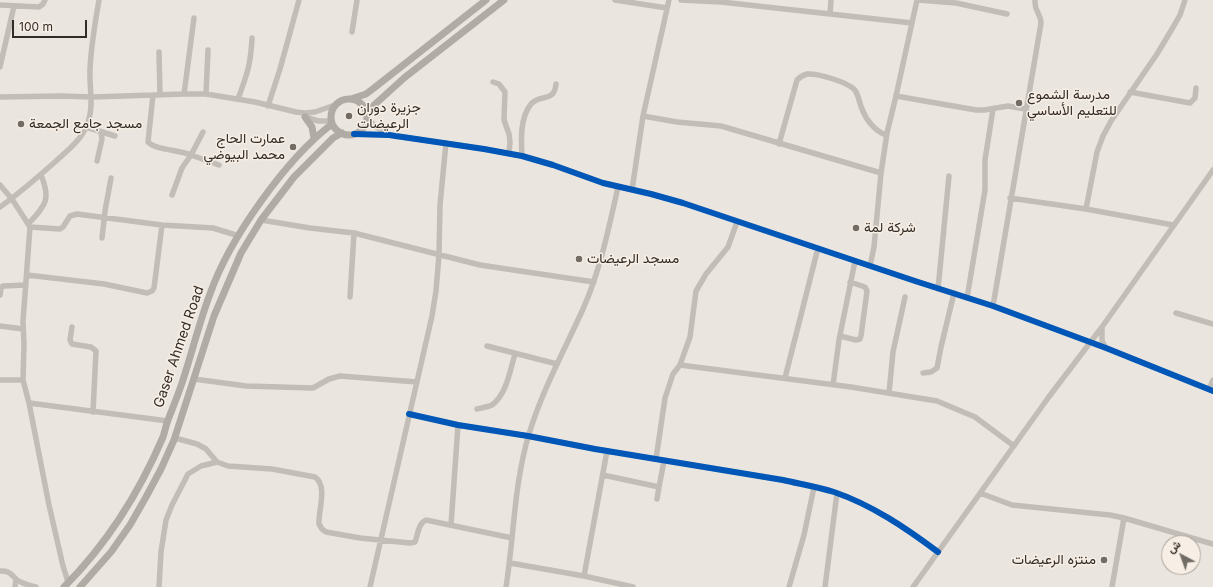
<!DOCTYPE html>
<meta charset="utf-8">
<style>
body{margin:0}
#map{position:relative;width:1213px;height:587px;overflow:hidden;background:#eae5de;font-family:Inter,Vazirmatn,sans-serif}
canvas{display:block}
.north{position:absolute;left:1161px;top:535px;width:40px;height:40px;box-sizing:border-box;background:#f7efe5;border:1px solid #a8a199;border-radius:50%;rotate:319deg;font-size:11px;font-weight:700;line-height:16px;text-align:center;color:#322b26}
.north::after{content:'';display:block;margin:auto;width:14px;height:18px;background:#726c66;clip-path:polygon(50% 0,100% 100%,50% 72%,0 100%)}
.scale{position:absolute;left:12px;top:20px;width:75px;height:18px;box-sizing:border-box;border:2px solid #322b26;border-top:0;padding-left:5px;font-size:12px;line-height:14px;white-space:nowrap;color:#322b26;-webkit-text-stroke:3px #f7efe5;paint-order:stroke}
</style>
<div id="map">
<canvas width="1213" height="587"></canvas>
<div class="north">ش</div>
<div class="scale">100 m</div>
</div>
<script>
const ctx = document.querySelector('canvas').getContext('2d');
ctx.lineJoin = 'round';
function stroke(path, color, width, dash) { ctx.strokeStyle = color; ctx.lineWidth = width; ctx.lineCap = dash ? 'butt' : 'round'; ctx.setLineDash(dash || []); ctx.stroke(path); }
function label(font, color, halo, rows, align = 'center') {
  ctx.font = font + ' Inter,Vazirmatn,sans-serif'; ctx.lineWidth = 3; ctx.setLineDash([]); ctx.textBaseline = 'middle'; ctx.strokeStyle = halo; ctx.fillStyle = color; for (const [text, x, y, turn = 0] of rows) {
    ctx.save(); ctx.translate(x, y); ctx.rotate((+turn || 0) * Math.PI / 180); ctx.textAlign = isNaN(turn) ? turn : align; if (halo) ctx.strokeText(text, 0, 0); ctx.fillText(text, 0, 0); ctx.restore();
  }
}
stroke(new Path2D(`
 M615,0l52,8
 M681,0l40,2 191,21
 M918,0l38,3 51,11
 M0,5l39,2 4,-3 2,-4
 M830,14l1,-14
 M352,32l5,-32
 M159,52l1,43
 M0,67l14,-61
 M493,82l6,2 6,8 -1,28 5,14 1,8 -1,11
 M1130,92l60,11 5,-5 1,-10
 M184,94l10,-76
 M206,94l2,-44
 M153,95l-5,47c7,8 32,8 43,13l-9,13 -10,27
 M896,96l80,14h8l24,-4 17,3
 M0,97l61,-1 31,1 92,-3h22l49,8 41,10 9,1 10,-1 20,-7
 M238,99c9,-24 13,-36 14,-61
 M268,106l12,-37 19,-69
 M643,116l34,6 44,4 160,47
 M305,117l13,4h13
 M367,118l9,9 13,8
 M86,127l29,9
 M203,132l-12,23 28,10
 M354,134l35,1 95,14 38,7 31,9 50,18 48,11 32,9 232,78 78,25 113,42 107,43
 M779,144l18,-64c3,-3 6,-5 10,-6 11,-1 39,8 47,15 5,6 5,13 8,20 4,11 13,22 24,26
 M522,156c-1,-17 -2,-38 9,-52 9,-11 23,0 25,-20
 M97,161l5,-22 -1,-7
 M0,185l12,14 18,28 -7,94 1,23 -1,36 6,23 20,102 14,61 5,16
 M632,190l11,-74 26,-116
 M1010,198l76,11 87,16
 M0,207c20,-14 38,-30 56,-46 11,-10 25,-21 30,-34 9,-19 3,-38 4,-58 1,-23 5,-46 9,-69
 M1086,209l11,-57 6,-16 8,-15 46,-67 15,-25 8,-14 5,-15
 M261,220l49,8 44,5 126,32 114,17
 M29,223c17,-18 22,-24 12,-48
 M30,227l30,2 3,-2 7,-11 7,-2 85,11 51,3 26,8
 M102,238l3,-27 6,-33
 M870,266l4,-19 7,-74 6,-40 9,-37 21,-96
 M27,275l77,9 43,9 5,-2 2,-3 8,-63
 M938,289l11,-113
 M0,295l1,-7 2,-2 23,-1
 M350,297l4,-64
 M967,298l18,-108v-30l8,-51
 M993,306l48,-283c0,-10 -7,-11 -6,-23
 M1176,313l37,11
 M0,326l23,3
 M72,327l-2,13 2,4 19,3 5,4 -3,61
 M1102,327v14l4,7
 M840,336l16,4 4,-1 1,-3 6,-45 -2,-4 -15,-5
 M487,346l70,18
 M680,365l171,22 86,14 38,16 39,29
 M923,373l8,-1 6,-4 4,-21 13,-54
 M785,378l33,-130
 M194,379l52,7 67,2 16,-9 11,-3 77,6
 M0,380h23
 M833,385l6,-45 16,-79
 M1209,389l4,-9
 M889,393l4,-41 12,-55
 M29,403l139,18
 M477,409c4,-1 11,-2 15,-4 15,-11 18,-35 23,-51
 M409,414l49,11 70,11 67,13 188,31c17,4 35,7 51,12 38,13 72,36 104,60
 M175,438l22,6 9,5 11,13 11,4 44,3 43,8c13,9 3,34 4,47l3,5 4,3 34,6 50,5 5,-1c3,-7 3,-19 11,-22l86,18
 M656,459l9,-61 8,-24 7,-9 10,-28 6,-46 10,-17 22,-27 9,-25
 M603,475l56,12 5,-26
 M980,493l32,12 98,10 14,3 -12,69
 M657,499l2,-12
 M1124,518l89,26
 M451,525l7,-100
 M510,563l74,13 49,11
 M0,571c11,0 10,3 17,9 6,4 12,5 19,7
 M584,576l23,-125
 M15,587l1,-8
 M159,587l2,-35 5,-32 6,-15 16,-31 13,-8 16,-4
 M370,587l62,-271 4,-25 3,-36 1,-50 6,-62
 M506,587c8,-50 8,-104 23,-153 13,-43 35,-83 54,-125 17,-38 26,-82 35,-122
 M789,587l15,-52 10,-48
 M825,587l12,-94
 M913,587l135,-189 54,-71 111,-157`), '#c2bdb7', 5.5);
stroke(new Path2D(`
 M351,99l15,-5 8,-6 112,-88
 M331 117a18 18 0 1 1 36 0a18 18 0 1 1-36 0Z
 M367,116l5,-9 32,-29 100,-78
 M305,117l7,10 2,11
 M64,587c43,-43 75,-94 99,-150 2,-6 3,-12 5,-17 5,-13 10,-25 14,-37 10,-30 17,-60 28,-89 19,-55 76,-135 122,-170
 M80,587l31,-35 19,-27 16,-28 15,-28 13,-29 40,-124 27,-63 20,-33 33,-43 39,-39 9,-5`), '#b1aba6', 7);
stroke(new Path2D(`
 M354,134l35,1 95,14 38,7 31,9 50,18 48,11 32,9 232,78 78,25 113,42 107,43
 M409,414l49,11 70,11 67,13 188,31c17,4 35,7 51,12 38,13 72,36 104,60`), '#0057b8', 6);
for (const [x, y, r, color] of [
 [1019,103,4,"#726c66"],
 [349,116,4,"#726c66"],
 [21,124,4,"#726c66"],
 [293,147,4,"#726c66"],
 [856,228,4,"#726c66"],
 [579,259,4,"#726c66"],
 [1104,560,4,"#726c66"]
]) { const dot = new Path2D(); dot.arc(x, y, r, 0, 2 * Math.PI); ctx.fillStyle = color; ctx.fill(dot); stroke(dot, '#f7efe5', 1.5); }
label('14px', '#322b26', '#f7efe5', [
 ["مدرسة الشموع",1027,95],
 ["للتعليم الأساسي",1027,111],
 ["جزيرة دوران",357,108],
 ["الرعيضات",357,124],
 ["مسجد جامع الجمعة",29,124],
 ["عمارت الحاج",285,139,"right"],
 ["محمد البيوضي",285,155,"right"],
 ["شركة لمة",864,228],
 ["مسجد الرعيضات",587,259],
 ["منتزه الرعيضات",1096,560,"right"]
], 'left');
label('14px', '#322b26', '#f7efe5', [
 ["Gaser Ahmed Road",179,347,-71]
]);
</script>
